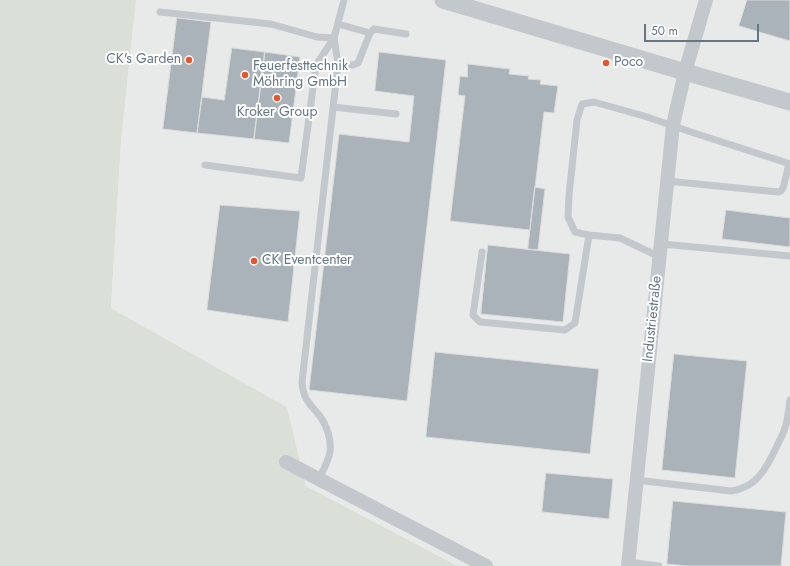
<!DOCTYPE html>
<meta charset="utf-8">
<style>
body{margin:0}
#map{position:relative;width:790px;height:566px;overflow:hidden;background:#fafaf8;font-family:Jost,sans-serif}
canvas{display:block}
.scale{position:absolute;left:644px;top:24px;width:115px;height:18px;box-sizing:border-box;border:2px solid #657683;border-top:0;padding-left:5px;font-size:12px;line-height:14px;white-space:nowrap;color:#657683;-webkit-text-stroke:3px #fff;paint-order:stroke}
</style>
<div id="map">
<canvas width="790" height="566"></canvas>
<div class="scale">50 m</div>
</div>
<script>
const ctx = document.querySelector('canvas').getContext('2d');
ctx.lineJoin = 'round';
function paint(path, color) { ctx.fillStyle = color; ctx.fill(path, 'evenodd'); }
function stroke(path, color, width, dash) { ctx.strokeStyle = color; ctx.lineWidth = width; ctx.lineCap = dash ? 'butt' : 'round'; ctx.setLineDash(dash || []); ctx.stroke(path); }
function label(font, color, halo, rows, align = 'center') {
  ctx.font = font + ' Jost,sans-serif'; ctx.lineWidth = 4; ctx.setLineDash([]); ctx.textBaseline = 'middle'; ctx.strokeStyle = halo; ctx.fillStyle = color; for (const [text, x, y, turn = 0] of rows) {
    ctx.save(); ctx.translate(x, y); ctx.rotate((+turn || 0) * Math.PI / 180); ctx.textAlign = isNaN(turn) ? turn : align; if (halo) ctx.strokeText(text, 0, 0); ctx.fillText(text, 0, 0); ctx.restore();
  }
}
paint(new Path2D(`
 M136,0h654v566h-332l-152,-80 -19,-79 -176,-99 10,-166z`), '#e8e9e9');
paint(new Path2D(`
 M0,0h136l-15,142 -10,166 176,99 19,79 152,80h-458z`), '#dadfd7');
const building = new Path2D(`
 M747,0h43v41l-51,-15z
 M177,18l34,4 -14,111 -34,-4z
 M232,48l33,4 -11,87 -57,-6 5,-36 22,3z
 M265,52l35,5 -11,86 -35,-4z
 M379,52l67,8 -39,341 -98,-11 30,-256 70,8 5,-46 -39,-5z
 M468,64l42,5 -1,5 20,2 -1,3 13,1 -1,4 18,2 -4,27 -10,-1 -14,118 -80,-9 15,-125 -7,-1 2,-19 7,1z
 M535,187l10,2 -7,61 -10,-1z
 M220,205l80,6 -12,111 -81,-12z
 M726,210l64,8v29l-68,-8z
 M488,245l82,9 -7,68 -82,-8z
 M435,352l164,17 -9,85 -164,-17z
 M674,354l73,7 -12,117 -73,-8z
 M546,473l67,6 -4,40 -67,-7z
 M673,501l113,11 -5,54h-94l-20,-2z`);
paint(building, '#aab3b9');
stroke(building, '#dcdcda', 1);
stroke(new Path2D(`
 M160,12l111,12 46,13 17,1 10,-38
 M338,24l32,9
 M338,64l15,1 5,-2 12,-30 4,-4 32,5
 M333,107l63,7
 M205,165l96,13 15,-113 18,-27
 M667,181l111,11 3,-1 2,-3 6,-24
 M662,244l128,12
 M482,252l-9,63 7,7 85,8 10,-7 14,-88
 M660,257l-40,-19 -31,-3 -14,-3 -7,-15 1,-22 8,-75 5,-16 12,-2 50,14 50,17 96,31
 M319,479c3,-7 8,-15 10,-23 4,-13 -2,-31 -10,-41 -10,-12 -16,-16 -17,-33l36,-318 -4,-26
 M636,480l95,11c25,-3 35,-22 45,-43 3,-7 7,-13 9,-20 3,-9 4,-19 5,-28
 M628,562l31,4`), '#c3c8cc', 7);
stroke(new Path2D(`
 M286,462l200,104
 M628,566l45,-441 12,-53 21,-72`), '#c3c8cc', 14);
stroke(new Path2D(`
 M443,0l242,72 105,30`), '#c3c8cc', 17);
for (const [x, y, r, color] of [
 [189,60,4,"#e4572e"],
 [606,63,4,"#e4572e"],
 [245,75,4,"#e4572e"],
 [277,98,4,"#e4572e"],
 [254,261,4,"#e4572e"]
]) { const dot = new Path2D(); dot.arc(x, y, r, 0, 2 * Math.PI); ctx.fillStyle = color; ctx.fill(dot); stroke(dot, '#fff', 1.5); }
label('14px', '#657683', '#fff', [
 ["CK's Garden",181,60,"right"],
 ["Poco",614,63],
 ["Feuerfesttechnik",253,67],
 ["Möhring GmbH",253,83],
 ["Kroker Group",277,113,"center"],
 ["CK Eventcenter",262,261]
], 'left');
label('14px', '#657683', '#fff', [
 ["Industriestraße",653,319,-84]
]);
</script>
